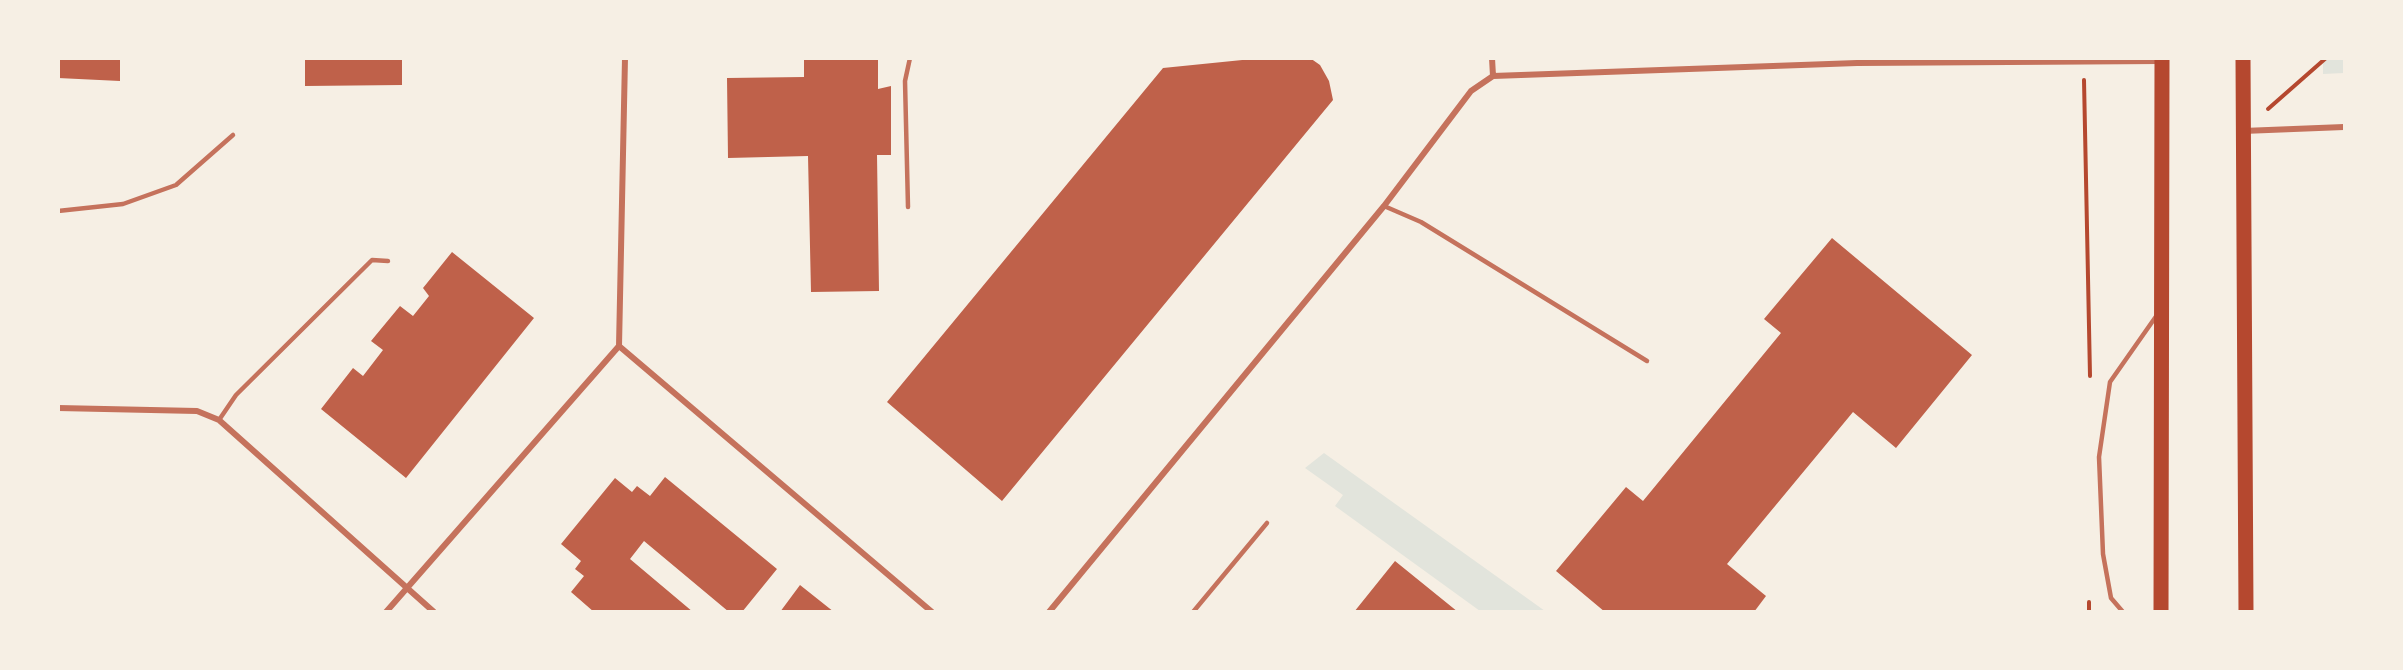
<!DOCTYPE html>
<style>
body{margin:0}
#map{position:relative;width:2403px;height:670px;overflow:hidden;background:#f6efe4;font-family:Lato,sans-serif}
canvas{display:block}
.frame{position:absolute;inset:0;border:60px solid #f6efe4;pointer-events:none}
</style>
<div id="map">
<canvas width="2403" height="670"></canvas>
<div class="frame"></div>
</div>
<script>
const ctx = document.querySelector('canvas').getContext('2d');
ctx.lineJoin = 'round';
function paint(path, color) { ctx.fillStyle = color; ctx.fill(path, 'evenodd'); }
function stroke(path, color, width, dash) { ctx.strokeStyle = color; ctx.lineWidth = width; ctx.lineCap = dash ? 'butt' : 'round'; ctx.setLineDash(dash || []); ctx.stroke(path); }
paint(new Path2D(`
 M2323,59h21v14l-21,1z
 M1324,453l221,158h-65l-145,-105 8,-11 -38,-27z`), '#e2e4dc');
paint(new Path2D(`
 M58,58h62v23l-62,-3z
 M305,58h97v27l-97,1z
 M804,58h74v31l13,-3v69h-14l2,136 -68,1 -3,-136 -80,2 -1,-80 77,-1z
 M1262,58h48l10,7 9,16 4,19 -331,401 -115,-99 276,-334z
 M1832,238l140,117 -76,93 -43,-36 -126,152 39,32 -12,16h-149l-49,-41 70,-84 17,14 138,-168 -17,-14z
 M452,252l82,66 -128,160 -85,-69 32,-41 10,8 20,-26 -12,-9 29,-35 13,10 16,-20 -6,-8z
 M665,477l112,92 -35,43h-13l-85,-71 -14,18 63,53h-99l-23,-20 13,-16 -9,-7 6,-8 -20,-17 54,-66 17,14 5,-6 13,10z
 M1395,561l63,51h-104z
 M800,585l34,27h-54z`), '#bf614a');
stroke(new Path2D(`
 M2084,80l6,296
 M2268,109l58,-51
 M2089,612v-10`), '#b5482f', 4);
stroke(new Path2D(`
 M1384,206l37,16 226,139
 M908,207l-3,-126 5,-23
 M58,211l65,-7 53,-19 57,-50
 M219,420l17,-25 136,-135 16,1
 M1193,612l74,-89
 M2123,612l-12,-14 -8,-44 -4,-97 11,-75 47,-67`), '#c5725c', 4.5);
stroke(new Path2D(`
 M1492,58l1,18
 M2243,131l101,-4
 M619,346l313,266
 M58,408l139,3 22,9 215,192
 M386,612l233,-266 6,-288
 M1049,612l335,-406 87,-115 22,-15 364,-13 304,-2`), '#c5725c', 6);
stroke(new Path2D(`
 M2243,58l3,554
 M2161,612l1,-554`), '#b5482f', 15);
</script>
